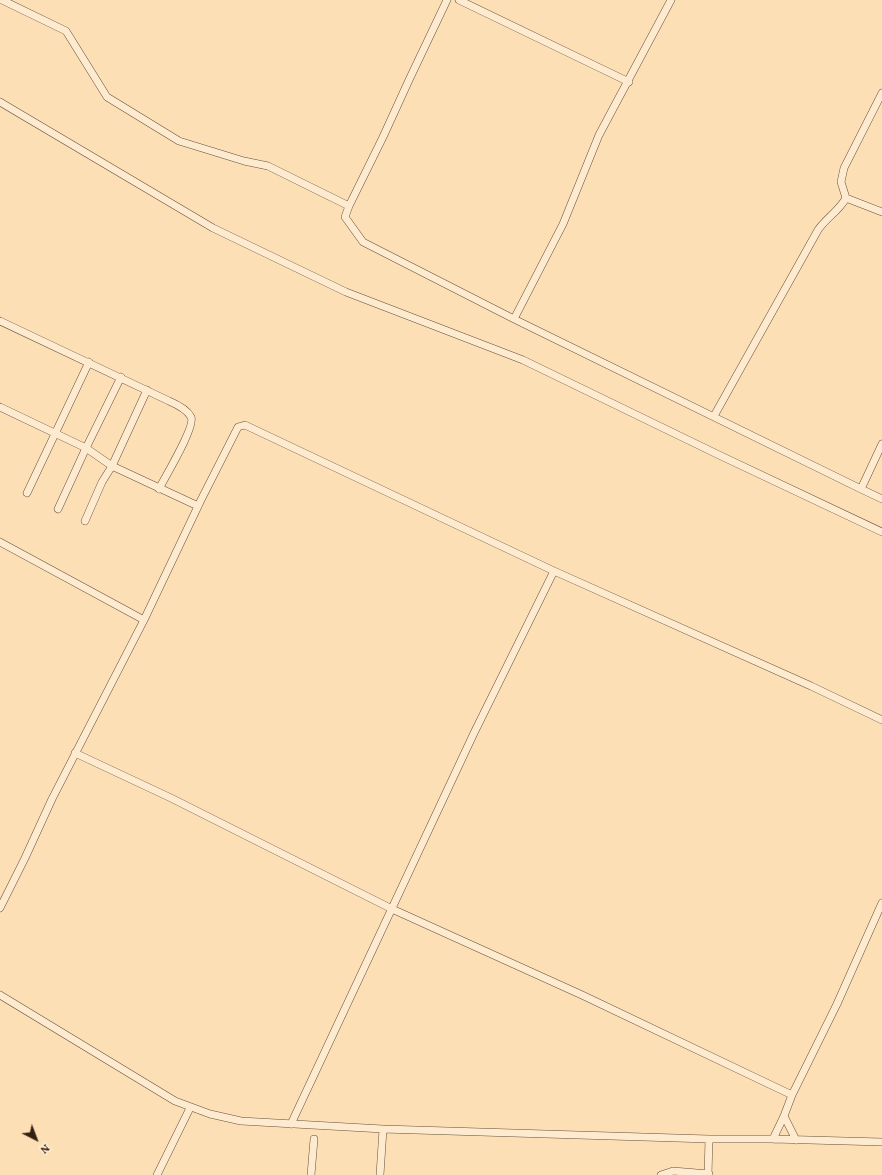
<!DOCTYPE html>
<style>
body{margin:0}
#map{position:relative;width:882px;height:1175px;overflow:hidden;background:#fddfb5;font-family:Vollkorn,serif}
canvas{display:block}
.north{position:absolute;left:16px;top:1119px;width:40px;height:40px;-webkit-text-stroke:3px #feeacf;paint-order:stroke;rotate:138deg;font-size:11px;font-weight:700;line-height:16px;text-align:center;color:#322112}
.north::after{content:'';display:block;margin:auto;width:14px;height:18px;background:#322112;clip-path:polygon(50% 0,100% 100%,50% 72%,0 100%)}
</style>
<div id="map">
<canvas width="882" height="1175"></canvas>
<div class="north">N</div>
</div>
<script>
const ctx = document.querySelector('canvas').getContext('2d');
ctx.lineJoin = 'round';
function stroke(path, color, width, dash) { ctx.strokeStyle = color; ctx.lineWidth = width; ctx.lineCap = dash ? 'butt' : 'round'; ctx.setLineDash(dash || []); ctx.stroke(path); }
const minor = new Path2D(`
 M2,0l64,31 41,66 72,44 65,20 24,5 81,40 -4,11 18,25 151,77 347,170 21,-45
 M459,0l170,82
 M0,102l213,126 133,64 177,68 196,95 163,77
 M846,198l36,14
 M349,206l34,-69 26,-57 38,-80
 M514,319l49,-95 36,-89 72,-135
 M0,321l169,80c7,3 18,8 22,16 5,9 -26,60 -32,72
 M0,407l86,41 26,18 86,40
 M714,416l104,-186c8,-12 21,-19 28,-32l-5,-16 3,-14 38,-75
 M861,489l21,10
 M27,493l62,-131
 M58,509l28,-61 35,-71
 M85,521l17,-39 10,-16 35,-76
 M0,542l144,78
 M75,753l96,45 221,111 190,86 210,100
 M0,908l25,-50 27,-59 92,-179 57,-120 37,-73 7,-2 309,146 257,115 71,34
 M0,995l175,106 35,13 31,7 142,8 326,10h64l109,3
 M784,1116l12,24
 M291,1124l183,-391 80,-162
 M773,1139l11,-23 8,-21 45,-91 45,-101
 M157,1175l33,-67
 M311,1175l3,-36
 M380,1175l3,-46
 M661,1175l12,-4 36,3
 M708,1175l1,-36`);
stroke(minor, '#65503b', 8);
stroke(minor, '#feeacf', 7);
</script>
